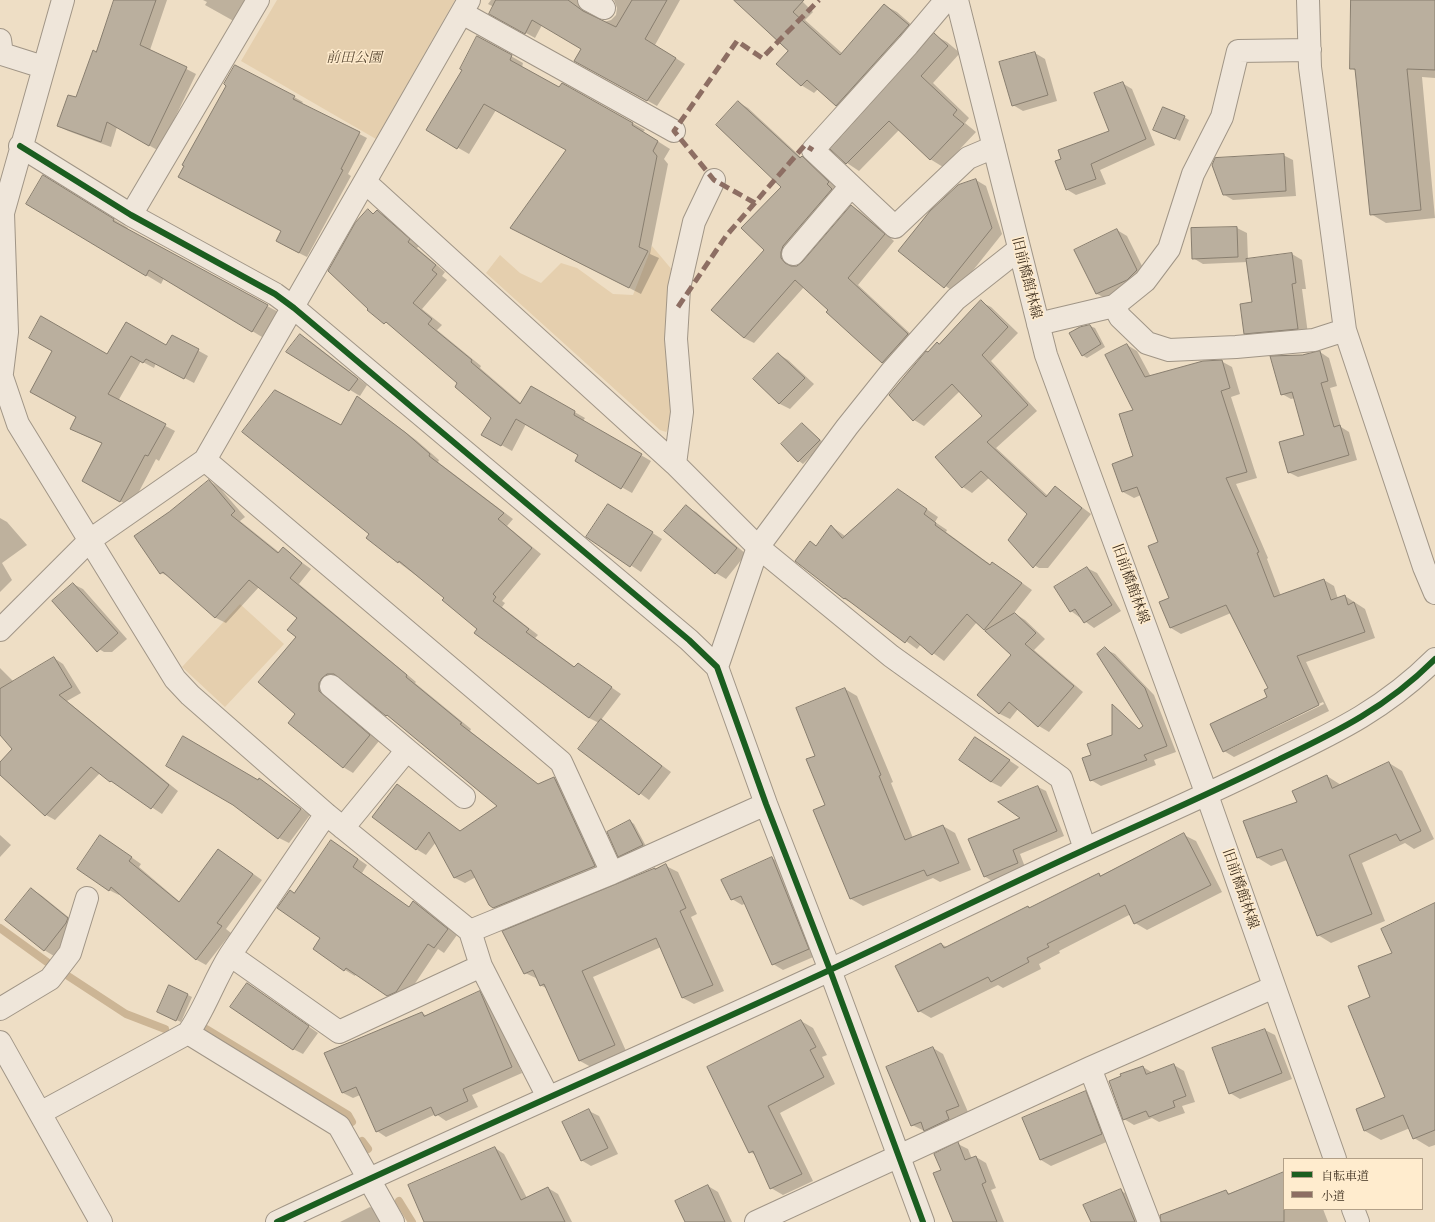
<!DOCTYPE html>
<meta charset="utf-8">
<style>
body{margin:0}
#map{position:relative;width:1435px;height:1222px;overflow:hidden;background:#eedec5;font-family:"IM FELL Great Primer","Noto Serif JP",serif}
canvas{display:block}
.legend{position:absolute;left:1283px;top:1158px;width:140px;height:52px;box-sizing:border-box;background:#ffecce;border:1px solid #b2a088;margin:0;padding:5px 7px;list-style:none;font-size:12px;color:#3e2f1f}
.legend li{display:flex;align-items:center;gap:8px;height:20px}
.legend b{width:20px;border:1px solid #b2a088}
</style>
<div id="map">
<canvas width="1435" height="1222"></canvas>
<ul class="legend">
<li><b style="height:5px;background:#1b5e20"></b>自転車道</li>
<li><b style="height:5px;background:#8d6e63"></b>小道</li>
</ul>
</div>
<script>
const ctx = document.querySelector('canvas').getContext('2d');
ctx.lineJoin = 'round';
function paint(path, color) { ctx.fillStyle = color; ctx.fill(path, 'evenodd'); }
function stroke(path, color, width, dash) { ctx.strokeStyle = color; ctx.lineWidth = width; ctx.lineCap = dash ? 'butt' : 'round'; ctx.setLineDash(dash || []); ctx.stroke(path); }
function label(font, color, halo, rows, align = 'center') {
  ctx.font = font + ' "IM FELL Great Primer","Noto Serif JP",serif'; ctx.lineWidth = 3; ctx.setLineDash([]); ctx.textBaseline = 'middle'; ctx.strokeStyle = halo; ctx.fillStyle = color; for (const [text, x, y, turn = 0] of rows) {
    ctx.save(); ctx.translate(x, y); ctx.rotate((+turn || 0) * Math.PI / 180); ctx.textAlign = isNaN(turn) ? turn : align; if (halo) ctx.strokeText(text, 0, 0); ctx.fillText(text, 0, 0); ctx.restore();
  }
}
paint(new Path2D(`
 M277,0h178l-79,139 -135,-78z
 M652,246l21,25 4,143 -11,18 -6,-2 -174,-157 14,-18 20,18 21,10 20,-20 16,5 36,26 20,1z
 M240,604l44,40 -59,63 -43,-40z`), '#e5cfae');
paint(new Path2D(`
 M115,0h52l-17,50 46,24 -37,77 -42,-24 -6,20 -43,-16 -10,-5 42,-57z
 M203,0h48l-12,24 -34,-19 2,-3z
 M491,0h97l-2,6 2,7 16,9 7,-2 5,-5 1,-7 -3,-8h66l-25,45 30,19 -28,42 -81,-45 7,-12 -41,-24 -7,13 -45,-25 4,-6 -6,-3z
 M735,0h66l12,12 -8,8 38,34 41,-49 13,7 24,21 -72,80 -13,-7 -18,-17 -4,4 -13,-8 -12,-34z
 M1352,0h83v78l-13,-1 13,141 -49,5 -15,-9 -15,-143 -5,-3z
 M934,35l13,7 13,11 -27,30 36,35 -4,5 11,9 -33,35 -13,-8 -31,-29 -40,41 -12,-8 -15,-14z
 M478,37l45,26 -1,4 38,21 2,-4 83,46 -2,2 27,17 -6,10 4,5 -18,90 9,4 -18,36 -118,-60 45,-84 -72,-40 -27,44 -42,-24 36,-61z
 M1035,53l10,6 12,42 -34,10 -10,-6z
 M236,66l58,31 9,5 -2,2 66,34 -19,36 3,2 -44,81 -22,-11 -3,-15 -55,-146z
 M1122,83l10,6 23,56 -55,25 6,14 -30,11 -10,-6 -4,-30 48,-27z
 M738,102l10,6 54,50 10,5 26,25 -48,70 2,9h5l6,-4 49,-57 9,6 33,29 -36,44 59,55 -25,28 -10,-5 -54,-51 1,-2 -25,-23 -50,56 -10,-5 -31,-29 52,-59 18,-63z
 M1184,117l5,3 -9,21 -21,-9z
 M1283,155l10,5 3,36 -63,4 -10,-6z
 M976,180l10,6 16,48 -47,59 -56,-42z
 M58,185l70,43 -1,2 155,84 -15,26 -103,-62 -3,6 -15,-9z
 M368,210l6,4 3,-3 10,6 32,29 -2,2 28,24 -3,4 5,4 -25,29 20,16 -5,5 44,36 -1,2 42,36 9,-17 54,31 -2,3 68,40 -19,32 -56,-32 4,-6 -54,-31 -14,27 -30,-17 10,-16 -33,-35 -64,-54 -26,-19z
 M1237,228l10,5 1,27 44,-6 10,6 4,29h-4l6,45 -53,5 -10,-6 8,-30 -5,-41 -45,2 -10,-6z
 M1117,230l10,6 20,40 -40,23 -10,-5 -21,-44z
 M981,302l10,5 27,26 -27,28 46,50 -41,37 52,48 7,-9 36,27 -43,54h-9l-10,-6v-48l-40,-36 -17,15 -9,-6 20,-71 -23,-25 -36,35 -10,-6 -24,-25 38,-42 12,-8z
 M1090,326l5,2 10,19 -18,11 -5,-3z
 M301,335l9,6 57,44 -7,11 -73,-44z
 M172,336l36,20 -14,27 -38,-20 -2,5 -13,-7 -23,40 57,30 -16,30 -3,-2 -25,48 -38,-21 10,-42 -22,-10 27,-79 59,-8z
 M1127,345l10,6 14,26 70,-16 11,6 8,27 -9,3 26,81 -21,6 32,74 -1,1 14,37 43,-16 10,6 4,13 7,-3 20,13 10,29 -69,24 23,49 -95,46 -10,-6 45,-53 1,-9 -39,-76 -50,21 -10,-6v-30l-12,-55 -18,-48 -7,3 -11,-6 -10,-28 21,-7v-47zM1323,702l1,2 -96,46v-2z
 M1320,352l9,6 8,28 -7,2 11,39 8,5 8,28 -59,17 -10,-5 18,-36 -11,-38 -4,1 -9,-5 20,-38z
 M778,354l10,6 26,24 -24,25 -10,-5 -25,-25z
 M358,397l58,43 23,20 -1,2 75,57 -6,7 34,28 -39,47 3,2 -3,4 36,28 -3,3 40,29 3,-3 43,30 -20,26 70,52 -22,28 -69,-51 19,-26 -10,-5 -110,-90 -34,-31 -47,-35 -27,-29 -30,-106z
 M802,424l22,19 -21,21 -4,-3z
 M209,481l10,6 26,30 -5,4 40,32 3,-4 28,20 -12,15 117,98 -1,1 56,46 -1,2 69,54 15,-7 10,6 40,88 -100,41 -10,-6 -18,-30 -11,6 -10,-5 -19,-36 -10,13 -10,-6 -9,-58 54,41 38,-26 -103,-86 -54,-41h-5l-8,18 50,44 -26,32 -10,-6 -46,-54 1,-95 -39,-31 -33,36 -10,-5 -44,-40 -11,-5 9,-60z
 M909,497l29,20 -3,5 12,8 -1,2 45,33 1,-2 12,7 28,20 -18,23 11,7 20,19 -11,11 49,42 -34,40 -10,-6 -21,-17 -8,10 -10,-5 -22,-19 34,-40 -35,-33 -33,39 -23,-17 -4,5 -61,-44 -12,-6 -34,-57 7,4 14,-20 14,10z
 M686,507l10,5 50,42 -20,25 -10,-6 -50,-42z
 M618,511l44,28 -21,33 -53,-35z
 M0,518l7,4 20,23 -25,18 10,17 -12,12z
 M1087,568l10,5 24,38 -27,17 -23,-17z
 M73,584l10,5 44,50 -15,13h-8l-10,-6z
 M1105,649l10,5 39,41 22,57 -22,8 2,5 -55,21 -10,-6 1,-24 22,-21 18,-11 8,5 4,-3z
 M54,658l9,6 18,29 -14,8 111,90 -16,23 -62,-41 -45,47 -9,-5 -46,-42v-9l14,-15 -14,-15v-66l14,14z
 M845,689l12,7 36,86 -2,1 22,55 30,-12 12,7 16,37 -31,12 -7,-4 -70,28 -12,-7 -25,-93 -10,-50z
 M976,738l43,29 -18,20 -10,-5z
 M1389,763l13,8 32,68 -20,10 -9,-6 -43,20 23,58 -54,22 -13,-8 -31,-75 -16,6 -13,-8 40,-56 29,-26 14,9z
 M259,779l51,36 -21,28 -10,-5 -21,-57z
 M1038,787l8,4 18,45 -44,18 5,13 -33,14 -8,-5 38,-58z
 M630,821l4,3 13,24 -23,11 -5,-3z
 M0,835l11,10 -11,12z
 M1184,835l12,6 26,51 -75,38 -12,-7 -4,-9 -72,37 1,2 -21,11 2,5 -38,19 -5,-3 -67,33 -12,-7 22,-67 6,3 81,-40 2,1 69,-34 3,2z
 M110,842l31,22 -2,3 41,35 39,-52 43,30 -36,49 5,4 -25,32 -9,-5 -77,-67 -1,2 -10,-5z
 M341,847l26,18 -5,8 48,35 4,-6 9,6 34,27 -13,18 -6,-4 -32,48 -8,4 -42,-27 -1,2 -10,-6 -31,-21 7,-11 -27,-44z
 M772,858l10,6 36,91 -35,15 -10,-6 -27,-61 -4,2 -10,-6z
 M666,866l12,6 19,42 -6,3 33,74 -30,13 -11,-6 -22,-51 -68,30 33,74 -35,16 -11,-6 -32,-72 -8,-4 -2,-6 -13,-6 131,-103z
 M31,889l10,6 36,29 -1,5 -22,27 -10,-6z
 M1435,904v241l-6,2 -15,-9 -4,-10 -29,12 -16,-9 -8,-21 29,-12 -14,-100 22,-44z
 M248,984l70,49 -15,21 -10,-5z
 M480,993l10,5 32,75 -50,22 6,12 -32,14 -10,-7 -50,23 -9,-6 -17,-36 -7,3 -10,-5 -17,-39 96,-41 5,3z
 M188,995l4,2 -11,25 -18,-8z
 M801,1021l12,7 14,27 -5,2 13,27 -55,29 33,68 -30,14 -12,-7 -15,-33 -6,-3z
 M1265,1030l10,5 17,44 -52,20 -10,-6z
 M933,1048l10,6 25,58 -12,5 3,8 -24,11 -23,-11z
 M1174,1065l10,6 11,31 -13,4 3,7 -26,9 -7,-4 -18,7 -10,-6 19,-52 10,6z
 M1085,1092l10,6 16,42 -60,26 -10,-6 -17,-41z
 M589,1111l10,5 19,38 -27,12 -10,-6z
 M958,1144l10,5 4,10 4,-2 10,6 10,25 -5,2 13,32h-50l-12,-52z
 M495,1148l9,6 23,44 21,-10 10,6 14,28h-125z
 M1284,1173v36h39l5,13h-143l41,-31 4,3z
 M708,1186l10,6 14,30h-46z
 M1121,1191l10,5 11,26h-50z
 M370,1207l10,6 4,9h-44z`), '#0003');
stroke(new Path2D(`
 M0,928l47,34
 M68,976l58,38 39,15
 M206,1029l142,86 4,7
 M362,1141l6,8
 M399,1201l13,21`), '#ccb595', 8);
const building = new Path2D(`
 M114,0h42l-16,45 47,22 -38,79 -42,-24 -6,20 -44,-16 11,-31 8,2 17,-47 3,2z
 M496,0h72l15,11 33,16 16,-27h35l-22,39 31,19 -29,43 -73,-40 7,-12 -49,-29 -7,14 -36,-20z
 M734,0h70l-11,12 47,43 44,-51 25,21 -73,81 -29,-26 -6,6 -25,-22 12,-13z
 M1351,0h84v70l-28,-1 14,141 -51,5 -15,-146h-5z
 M934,33l14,13 -27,30 36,34 -4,5 11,9 -34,36 -41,-39 -43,43 -16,-15z
 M477,36l35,19 -2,5 49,27 3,-4 71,40 -1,2 26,16 -5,10 4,5 -18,91 9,4 -19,37 -119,-60 56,-78 -82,-46 -27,45 -31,-19 36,-60 -2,-1z
 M1035,52l13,43 -36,11 -13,-44z
 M235,65l60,31 -2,3 67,33 -19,37 2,1 -44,83 -23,-12 5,-10 -103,-54 6,-11 -2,-1 44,-79 -2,-2z
 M1123,82l23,57 -55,25 5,15 -30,11 -11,-29 6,-2 -3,-9 51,-19 -15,-38z
 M738,101l62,57 2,-2 27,26 -2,2 5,5 -49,57 -2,6v6l4,5 6,3h6l5,-4 49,-57 34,29 -37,44 60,56 -26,29 -56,-51 2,-2 -33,-30 -51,58 -33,-28 53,-60 -23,-22 40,-41 -65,-62z
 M1163,107l22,9 -10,23 -22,-9z
 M1284,154l2,37 -63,4 -11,-30 3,-7z
 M43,175l71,44 -1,2 155,84 -16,27 -103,-62 -3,6 -120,-72z
 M976,179l16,49 -48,60 -46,-37 32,-40 28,-26z
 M368,209l5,5 4,-4 33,29 -2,3 28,23 -4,5 5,4 -24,29 19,16 -4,5 44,36 -1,2 49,42 11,-18 44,25 -1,4 68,39 -21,35 -46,-28 3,-6 -62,-36 -15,27 -20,-11 10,-17 -36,-31 2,-4 -71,-61 -2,2 -17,-14 1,-1 -40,-38 27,-48z
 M1237,227l1,30 -46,2 -1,-31z
 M1117,229l20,41 -10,10 -31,14 -22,-44z
 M1292,253l4,30 -4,1 6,45 -54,5 -4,-30 12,-2 -6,-43z
 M981,300l27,27 -26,28 46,50 -41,37 59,55 9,-11 27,22 -49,60 -25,-28 19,-26 -46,-43 -19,17 -27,-31 47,-41 -30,-32 -39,37 -24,-26 37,-44 2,1 9,-10 2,2z
 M41,316l66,38 19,-32 40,23 6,-10 27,14 -15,30 -38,-20 -3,4 -12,-7 -23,38 58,30 -18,32 -3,-1 -25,47 -38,-21 20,-38 -32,-14 6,-12 -46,-25 22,-41 -23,-13z
 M1090,325l11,19 -19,12 -13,-23 11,-6z
 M300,334l58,45 -9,12 -63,-39z
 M1127,344l18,33 58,-16 19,-1 8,28 -9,3 26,81 -21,6 33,74 -2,1 17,44 50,-18 7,21 14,-5 3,10 6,-3 11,30 -68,24 22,49 -96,47 -13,-28 57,-27 -3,-7 4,-2 -42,-83 -56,23 -11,-26 10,-4 -21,-52 10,-4 -21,-55 -15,5 -10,-28 21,-8 -14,-42 14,-4 -28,-55z
 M1320,351l8,30 -7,2 13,44 6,-2 9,30 -61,18 -9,-31 25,-7 -12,-43 -11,3 -11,-39 32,-1z
 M778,353l27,25 -26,26 -26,-25z
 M275,390l66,35 16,-29 49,37 24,21 -1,2 75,57 -6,6 34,29 -39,46 3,3 -3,4 36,28 -3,3 48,35 4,-4 34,24 -23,31 -115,-85 3,-4 -35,-29 2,-2 -45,-37 -1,2 -32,-25 3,-4 -127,-102z
 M802,423l18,17 -22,22 -17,-18z
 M209,480l26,31 -4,4 47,38 5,-6 19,16 -12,15 117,97 -1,2 56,46 -2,1 78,60 16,-7 41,89 -102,42 -4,-3 -18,-35 -17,8 -25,-46 -13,18 -44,-33 25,-33 63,47 37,-25 -110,-91 -1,1 -52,-42h-7l-5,4 -3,5v8l51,44 -27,33 -55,-45 7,-9 -37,-32 38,-45 -9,-7 10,-12 -48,-38 -34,38 -52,-46 -3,2 -26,-38 35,-24z
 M898,489l29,20 -3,5 12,9 -1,2 55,40 2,-3 30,21 -38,47 -17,-16 -35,41 -22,-19 -5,7 -60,-45 -1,1 -49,-38 15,-20 6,5 15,-21 11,13z
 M608,504l45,28 -23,35 -44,-30z
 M686,505l51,43 -22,26 -51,-43z
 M1087,567l25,38 -28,18 -9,-14 -5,3 -16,-25z
 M73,583l45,50 -21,19 -45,-51z
 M1015,613l21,20 -11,11 49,42 -36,41 -29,-25 -10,12 -22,-19 34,-40 -26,-24z
 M1105,647l40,41 22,58 -23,9 3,5 -57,21 -8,-23 9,-3 -4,-11 25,-9v-31l27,25 4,-3 -46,-72z
 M54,657l18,30 -13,8 110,90 -18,24 -40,-28 -1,1 -19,-15 -46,49 -45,-41v-13l12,-13 -12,-14v-46z
 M845,688l36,87 -2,1 26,64 38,-15 16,38 -32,13 -3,-6 -74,29 -37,-89 12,-5 -19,-46 9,-3 -19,-48z
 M601,719l61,47 -23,29 -61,-46z
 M183,736l75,44 1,-2 42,31 -23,30 -45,-34 -67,-39z
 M975,737l35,23 -19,22 -32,-22z
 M1389,762l32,69 -21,10 -4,-7 -47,21 23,59 -55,22 -35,-87 -25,9 -14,-37 54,-19 -5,-11 35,-16 5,13z
 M1038,786l19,45 -44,19 5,13 -34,14 -16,-38 52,-21 -22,-16z
 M630,820l13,25 -25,12 -11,-25z
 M1184,833l27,52 -77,39 -9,-19 -78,39 2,3 -22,11 2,4 -38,20 -3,-5 -70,35 -23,-46 46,-23 3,5 84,-42 1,2 70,-35 1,3z
 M100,835l32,22 -3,4 50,41 39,-53 35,25 -36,49 5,3 -26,34 -85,-73 -2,4 -32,-22z
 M331,840l27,19 -5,8 56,40 4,-6 35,28 -14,19 -6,-4 -32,48 -9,4 -41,-28 -2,3 -31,-22 7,-11 -43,-30 13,-18 4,3z
 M772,857l37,92 -37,16 -31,-69 -10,4 -10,-20z
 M666,864l20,44 -6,3 33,74 -31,13 -26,-60 -74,33 33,74 -36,16 -35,-77 -4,2 -7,-16 -9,4 -22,-43 153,-63v1z
 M31,888l37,30 -2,5 -22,28 -39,-31z
 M1435,903v227l-22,9 -10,-24 -39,16 -8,-22 29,-12 -37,-91 22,-9 -12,-31 34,-13 -11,-24z
 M247,983l62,43 -16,24 -63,-43z
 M169,985l19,9 -12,27 -19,-9z
 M480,991l32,76 -49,22 5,12 -33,15 -4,-9 -55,25 -20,-45 -14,6 -18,-40 98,-41 2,4z
 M801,1020l15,27 -6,3 14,27 -56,29 34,68 -32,15 -17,-38 -4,2 -42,-86z
 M1265,1029l17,44 -53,21 -17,-46z
 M933,1047l26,59 -13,5 3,8 -25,12 -3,-9 -10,4 -25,-59z
 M1174,1064l12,32 -13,5 2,6 -26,10 -3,-6 -23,9 -14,-39 12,-5 -1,-2 23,-8 3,8z
 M1086,1091l16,43 -62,26 -18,-42z
 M589,1109l19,39 -27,13 -19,-39z
 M958,1142l7,18 11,-4 10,26 -4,2 15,38h-44l-20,-49 8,-3 -7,-16z
 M495,1147l26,53 27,-13 17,35h-141l-16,-37z
 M1284,1172v50h-123l-1,-7 66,-25 2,4z
 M708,1185l17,37h-40l-10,-21z
 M1121,1189l14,33h-44l-8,-17z`);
paint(building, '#baaf9e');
stroke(building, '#887e6f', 1);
const minor = new Path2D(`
 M589,0l15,8
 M946,0l-38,45 -95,105 82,77 73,-69 26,-11
 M957,0l89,355 161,440 128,364
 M1308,0l2,67 35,263 79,237 11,26
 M462,13l212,118
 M0,40l2,14 41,13
 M20,146l111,69 144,79 19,14 395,332 28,27 49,137 64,166 93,252
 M365,182l310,282 83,83 133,109 170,122 24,71
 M131,215l127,-215
 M793,254l58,-68
 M1114,306l6,11 27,26 22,7 67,-3 78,-7 31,-10
 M1038,324l76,-18 31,-25 24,-32 24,-75 29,-57 16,-66 72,-1
 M0,371l18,53 157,255 15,16 136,119 144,117 11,35 67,131
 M2,373l5,-41 -4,-119 60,-213
 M205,460l356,302 51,111
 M675,464l7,-52 -6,-73 3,-51 15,-66 20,-42
 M0,630l90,-90 115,-80 264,-460
 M717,667l41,-120 89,-120 44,-55 65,-73 62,-49
 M331,686l76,64 -64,78
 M407,750l57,47
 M470,931l142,-58 154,-69
 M230,955l109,77 142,-66
 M0,1009l50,-30 20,-26 17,-55
 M188,1033l151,93 54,96
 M0,1042l101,180
 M1090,1068l59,154
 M40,1113l148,-80c17,-24 26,-53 42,-78l96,-141
 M1353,1209l5,13
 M277,1222c184,-87 370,-167 555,-253 84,-39 167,-80 252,-119 65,-30 130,-58 194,-90 60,-29 108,-52 157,-101
 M756,1222l334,-154 184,-81`);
stroke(minor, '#a09586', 24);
stroke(minor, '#efe6da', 22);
stroke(new Path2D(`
 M755,203l-41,-23 -40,-49 63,-90 25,17 57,-58
 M678,307l48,-71 79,-91 8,5`), '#8d6e63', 5, [10, 5]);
stroke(new Path2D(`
 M20,146l111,69 144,79 19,14 395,332 28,27 49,137 64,166 93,252
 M277,1222c184,-87 370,-167 555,-253 84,-39 167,-80 252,-119 65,-30 130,-58 194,-90 60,-29 108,-52 157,-101`), '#1b5e20', 6);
label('italic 14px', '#5e4d38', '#ffecce', [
 ["前田公園",354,59]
]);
label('14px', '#3e2f1f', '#ffecce', [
 ["旧前橋館林線",1026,278,76],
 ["旧前橋館林線",1130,584,70],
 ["旧前橋館林線",1240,889,71]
]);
</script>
